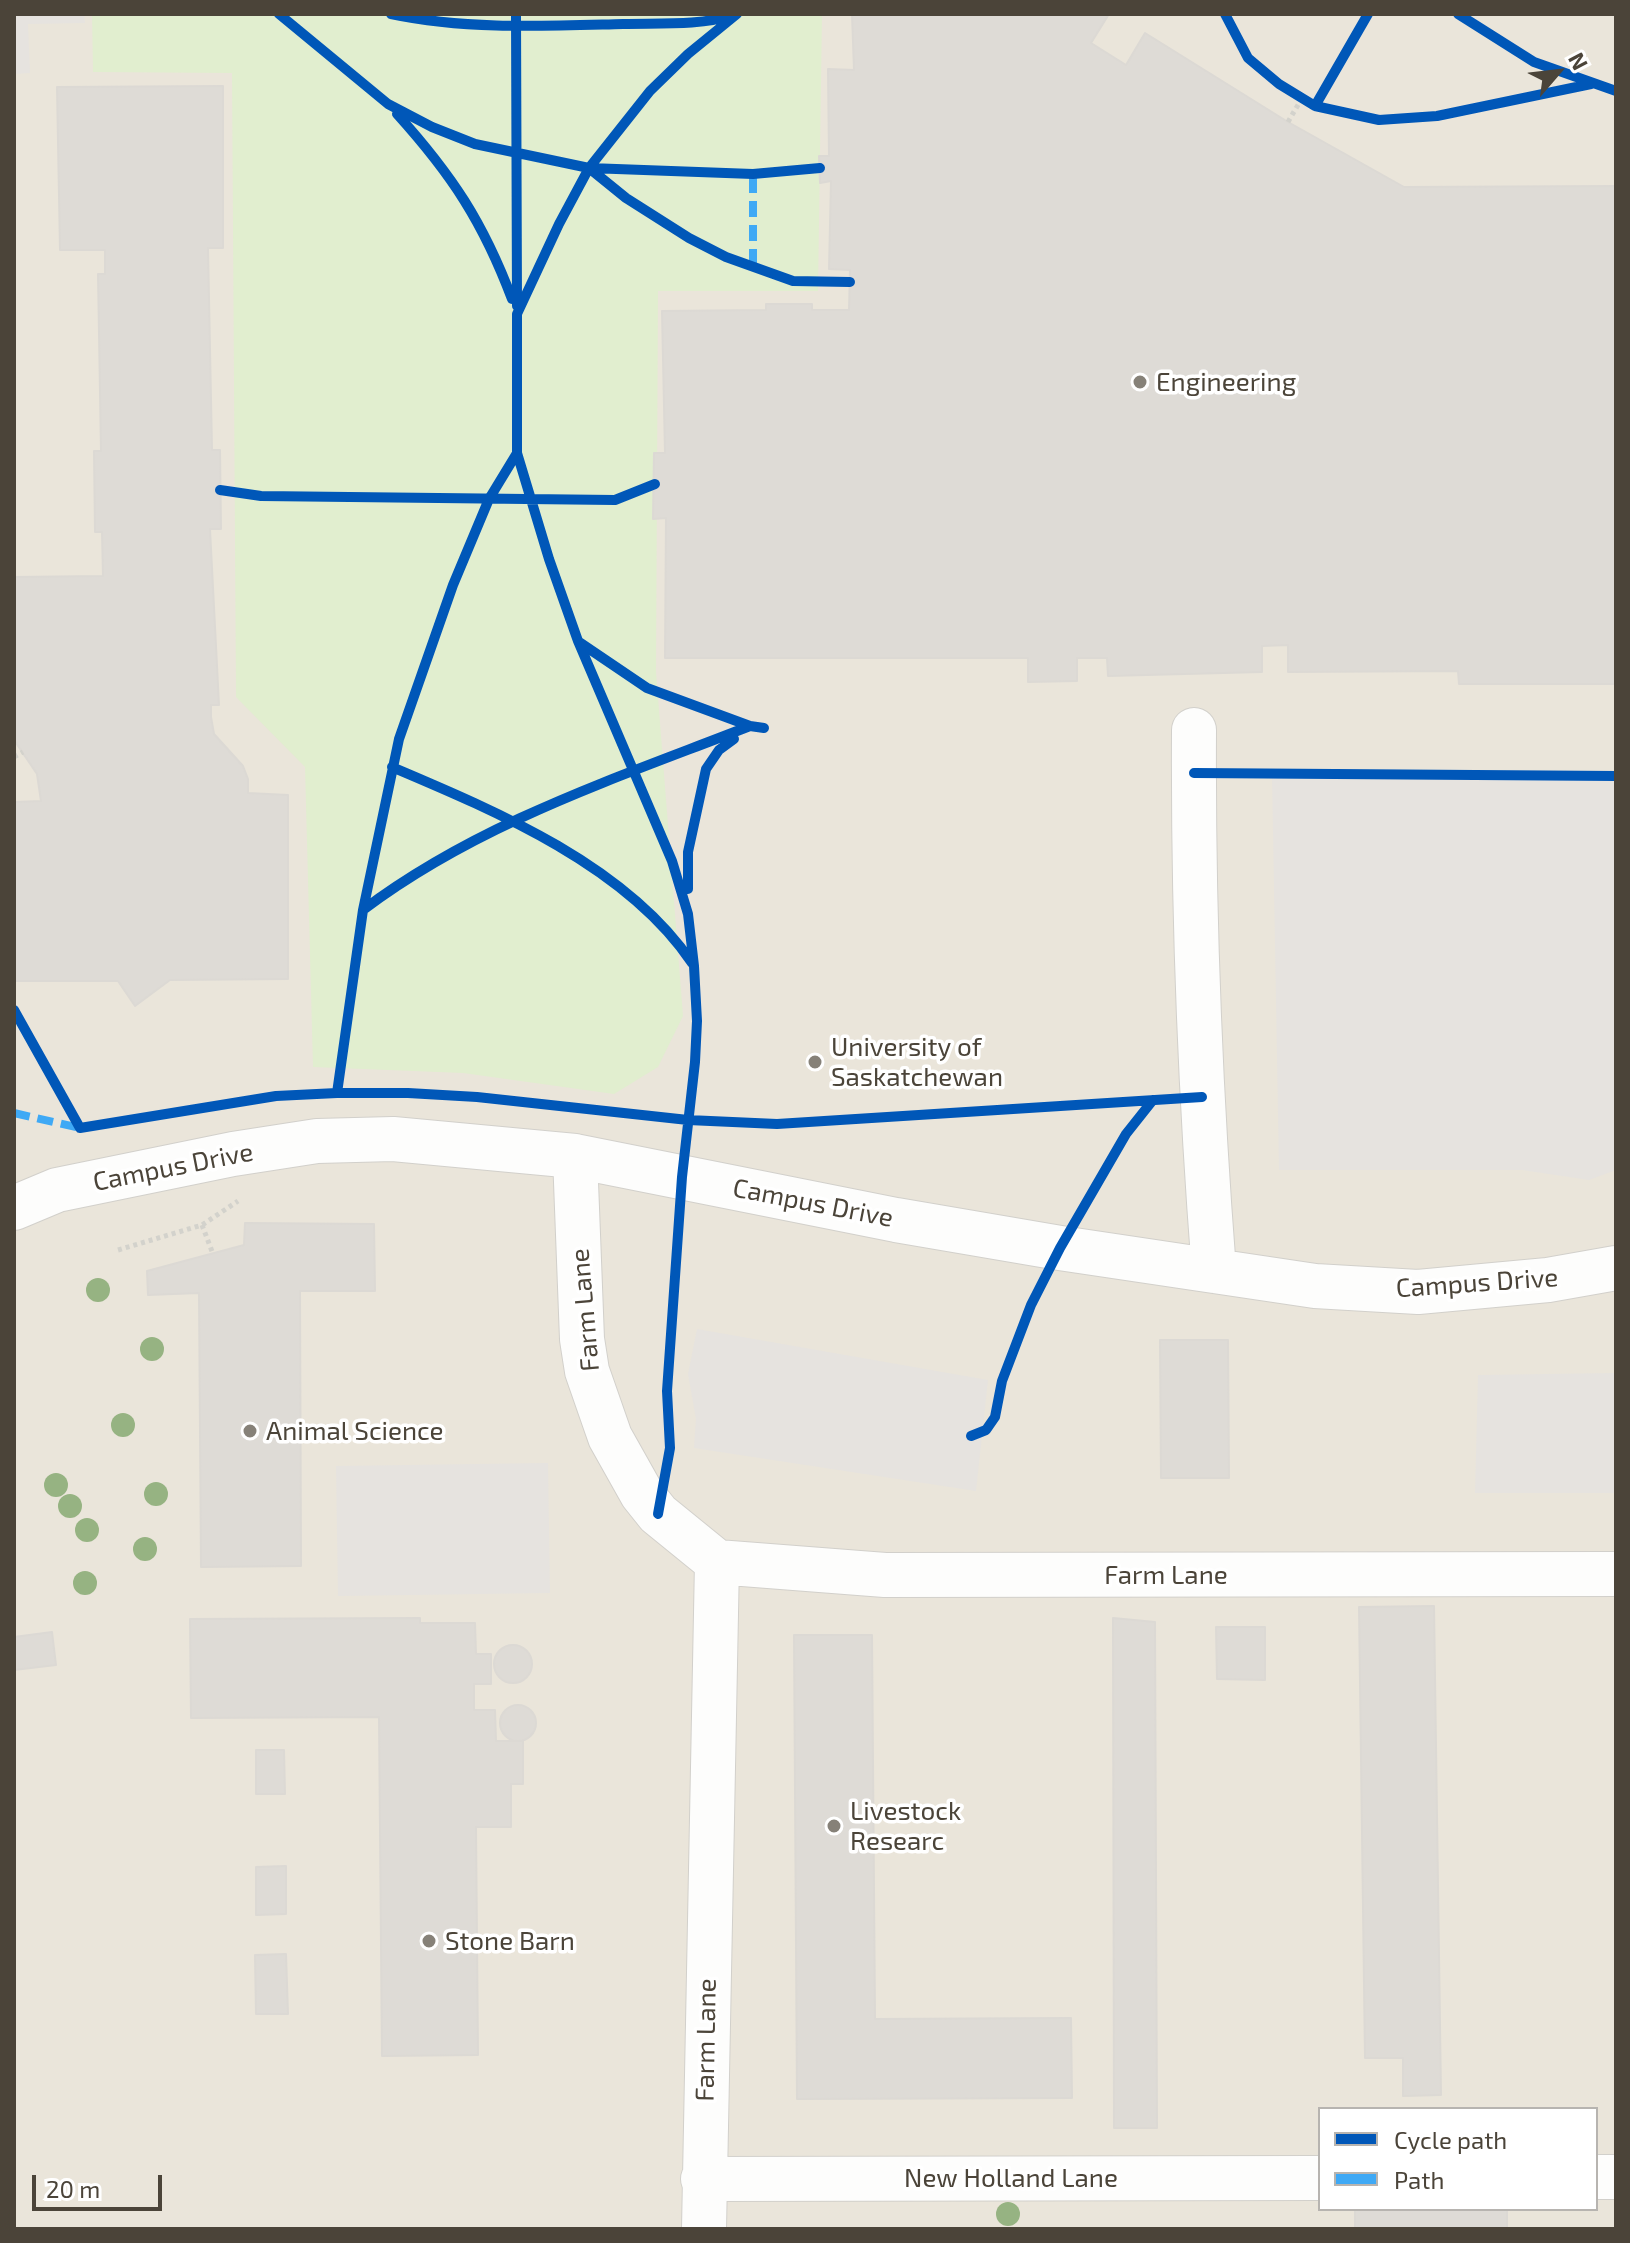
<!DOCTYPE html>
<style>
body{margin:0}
#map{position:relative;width:1630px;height:2243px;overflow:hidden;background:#f4f2ee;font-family:"Exo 2",sans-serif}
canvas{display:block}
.frame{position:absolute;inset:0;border:16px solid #4b4439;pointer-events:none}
.legend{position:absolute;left:1318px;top:2107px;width:280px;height:104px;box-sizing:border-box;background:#fff;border:2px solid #b7b4b0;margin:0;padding:10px 14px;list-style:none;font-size:24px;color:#4b4439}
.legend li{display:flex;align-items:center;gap:16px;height:40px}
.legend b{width:40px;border:2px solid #b7b4b0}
.north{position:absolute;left:1518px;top:32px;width:80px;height:80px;-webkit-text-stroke:6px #fff;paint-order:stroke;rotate:62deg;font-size:22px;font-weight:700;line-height:32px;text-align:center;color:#4b4439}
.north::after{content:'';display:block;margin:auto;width:28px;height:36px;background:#4b4439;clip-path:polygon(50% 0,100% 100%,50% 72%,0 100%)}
.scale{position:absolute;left:32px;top:2175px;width:130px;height:36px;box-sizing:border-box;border:4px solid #4b4439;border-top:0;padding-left:10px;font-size:24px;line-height:28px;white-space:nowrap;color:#4b4439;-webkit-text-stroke:6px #fff;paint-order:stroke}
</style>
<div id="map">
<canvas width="1630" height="2243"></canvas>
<div class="frame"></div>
<ul class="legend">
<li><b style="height:10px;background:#0057b8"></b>Cycle path</li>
<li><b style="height:10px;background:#3fa9f5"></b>Path</li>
</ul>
<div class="north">N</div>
<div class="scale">20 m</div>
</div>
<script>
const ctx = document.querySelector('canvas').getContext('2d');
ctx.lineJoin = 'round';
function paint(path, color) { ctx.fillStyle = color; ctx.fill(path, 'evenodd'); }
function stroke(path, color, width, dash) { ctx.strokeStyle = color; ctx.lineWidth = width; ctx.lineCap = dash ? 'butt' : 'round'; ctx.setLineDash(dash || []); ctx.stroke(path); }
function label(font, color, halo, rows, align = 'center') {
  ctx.font = font + ' "Exo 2",sans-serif'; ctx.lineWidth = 7; ctx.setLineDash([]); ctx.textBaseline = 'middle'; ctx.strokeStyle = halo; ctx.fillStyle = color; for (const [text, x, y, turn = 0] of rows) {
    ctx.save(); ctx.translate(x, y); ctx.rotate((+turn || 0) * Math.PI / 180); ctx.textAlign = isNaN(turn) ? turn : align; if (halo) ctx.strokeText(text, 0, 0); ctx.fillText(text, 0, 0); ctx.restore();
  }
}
paint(new Path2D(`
 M14,14h1602v2215h-1602zM1320,2109h276v100h-276z`), '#eae5da');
paint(new Path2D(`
 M92,14h730l-4,277h-160l-2,381 27,344 -25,51 -44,27 -151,-21 -150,-6 -8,-300 -69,-70 -4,-624 -139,-1z`), '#e1eecf');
paint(new Path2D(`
 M14,14h70l1,9 -57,1 2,49 -16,1z
 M1272,775l344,5v390l-27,10 -67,-10h-243z
 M697,1329l291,51 -12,111 -282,-43 2,-29 -8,-45z
 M1616,1373v120h-141l3,-118z
 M548,1463l2,130 -212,3 -2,-130z`), '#e6e3df');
const building = new Path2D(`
 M852,14h257l-18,29 35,22 19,-32 143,89 116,65 212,-1v498h-157l-1,-13 -170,1v-27l-26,1v26l-154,4 -1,-18h-30v23l-49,1v-24h-363l1,-140 -13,1 1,-66h11l-3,-142 104,-1v-6h46v6h37l1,-40 -21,-1 2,-88 -11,2 -1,-27h10l-1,-87 26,1z
 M223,86v162h-15l4,202h8l1,79h-11l9,176h-8v12l3,17 29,32 5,13v14l40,2v184l-118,1 -35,26 -17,-25h-104v-179l27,-1 -4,-27 -23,-34v-163l89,-1 -1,-44h-7l-1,-81h7l-3,-177h7v-24h-45l-3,-163z
 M245,1223l129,1 1,67h-75l1,275 -100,1 -2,-274 -51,2 -1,-24 97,-26z
 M1160,1340h68l1,138h-68z
 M1434,1606l7,489 -38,1v-38h-38l-6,-451z
 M420,1618v5h55l1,31h15v30h-17v26h21l1,31h27v43h-12v43h-35l2,228 -96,1 -3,-339 -188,1 -1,-99z
 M1113,1618l42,4 2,506h-43z
 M1216,1627h49v53l-48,-1z
 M52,1632l4,33 -42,5v-33z
 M794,1635h78l3,384 196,-1 1,80 -275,1z
 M494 1664a19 19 0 1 1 38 0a19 19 0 1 1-38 0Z
 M500 1723a18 18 0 1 1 36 0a18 18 0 1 1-36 0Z
 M256,1750h28l1,44h-29z
 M286,1866v48l-30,1v-48z
 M286,1954l2,60h-32l-1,-59z
 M1507,2209v20h-152v-19z`);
paint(building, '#dedbd6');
stroke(building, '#dcd9d4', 2);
const minor = new Path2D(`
 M1194,730c-1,180 6,361 20,541
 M575,1156l7,183 5,32 23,66 32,57 16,20 59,48 168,13 731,-1
 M14,1208l43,-18 176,-36 84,-13 76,-2 182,17 321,64 164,28 255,38 103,6 130,-12 68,-12
 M1596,2177h20
 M703,2179l617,-1
 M704,2229l13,-667`);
stroke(minor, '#d2d0cb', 46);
stroke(new Path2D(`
 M1288,122l14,-24
 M14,757l9,-5
 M202,1225l11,29
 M118,1250l84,-25 36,-24`), '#d3d2cc', 5, [4, 4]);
stroke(minor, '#fdfdfc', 44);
stroke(new Path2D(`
 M753,265v-91
 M14,1113l66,15`), '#3fa9f5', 8, [16, 8]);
stroke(new Path2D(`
 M279,14l109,90 44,23 43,17 114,24 164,6 67,-6
 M391,14c76,16 155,12 232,10 36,-1 77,2 110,-9
 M516,14l1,292
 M1225,14l23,44 31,26 36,22 64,14 58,-4 154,-32
 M1458,14l76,48 82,29
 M1315,106l53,-92
 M397,114c55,61 86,108 115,185
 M589,168l37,30 63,40 37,19 67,24 57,1
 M220,490l41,6 354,4 40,-16
 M579,642l68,46 103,38
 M392,767c104,44 235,99 300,196
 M1194,773l422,3
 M688,889v-37l18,-83 13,-19 15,-11
 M363,910c115,-87 254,-132 387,-184l14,2
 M14,1010l66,118 196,-32 61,-3h71l69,4 211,23 89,4 425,-27
 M337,1093l26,-183 36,-171 54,-154 36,-86 28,-46
 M971,1436l15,-6 9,-13 7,-36 29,-76 29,-57 66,-114 27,-34
 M658,1514l12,-66 -3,-57 15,-214 13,-115 2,-41 -3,-55 -6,-52 -16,-53 -94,-220 -29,-82 -32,-106v-139l42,-90 30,-56 61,-77 38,-37 49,-40`), '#0057b8', 10);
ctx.fillStyle = '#96b382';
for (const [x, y] of [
 [98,1290],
 [152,1349],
 [123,1425],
 [56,1485],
 [156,1494],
 [70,1506],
 [87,1530],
 [145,1549],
 [85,1583],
 [1008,2214]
]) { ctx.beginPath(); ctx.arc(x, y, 12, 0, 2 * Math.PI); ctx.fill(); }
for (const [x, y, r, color] of [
 [1140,382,8,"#868178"],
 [815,1062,8,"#868178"],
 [250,1431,8,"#868178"],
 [834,1826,8,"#868178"],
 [429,1941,8,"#868178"]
]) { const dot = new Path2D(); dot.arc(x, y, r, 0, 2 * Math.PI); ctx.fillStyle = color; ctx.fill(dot); stroke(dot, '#fff', 3); }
label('26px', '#4b4439', '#fff', [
 ["Engineering",1156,382],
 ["University of",831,1047],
 ["Saskatchewan",831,1077],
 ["Animal Science",266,1431],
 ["Livestock",850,1811],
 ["Researc",850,1841],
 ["Stone Barn",445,1941]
], 'left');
label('26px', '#4b4439', '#fff', [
 ["Campus Drive",173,1167,-11],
 ["Campus Drive",813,1203,11],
 ["Campus Drive",1477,1283,-4],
 ["Farm Lane",585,1310,-95],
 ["Farm Lane",1166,1575],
 ["Farm Lane",706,2040,-89],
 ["New Holland Lane",1011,2178]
]);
</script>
